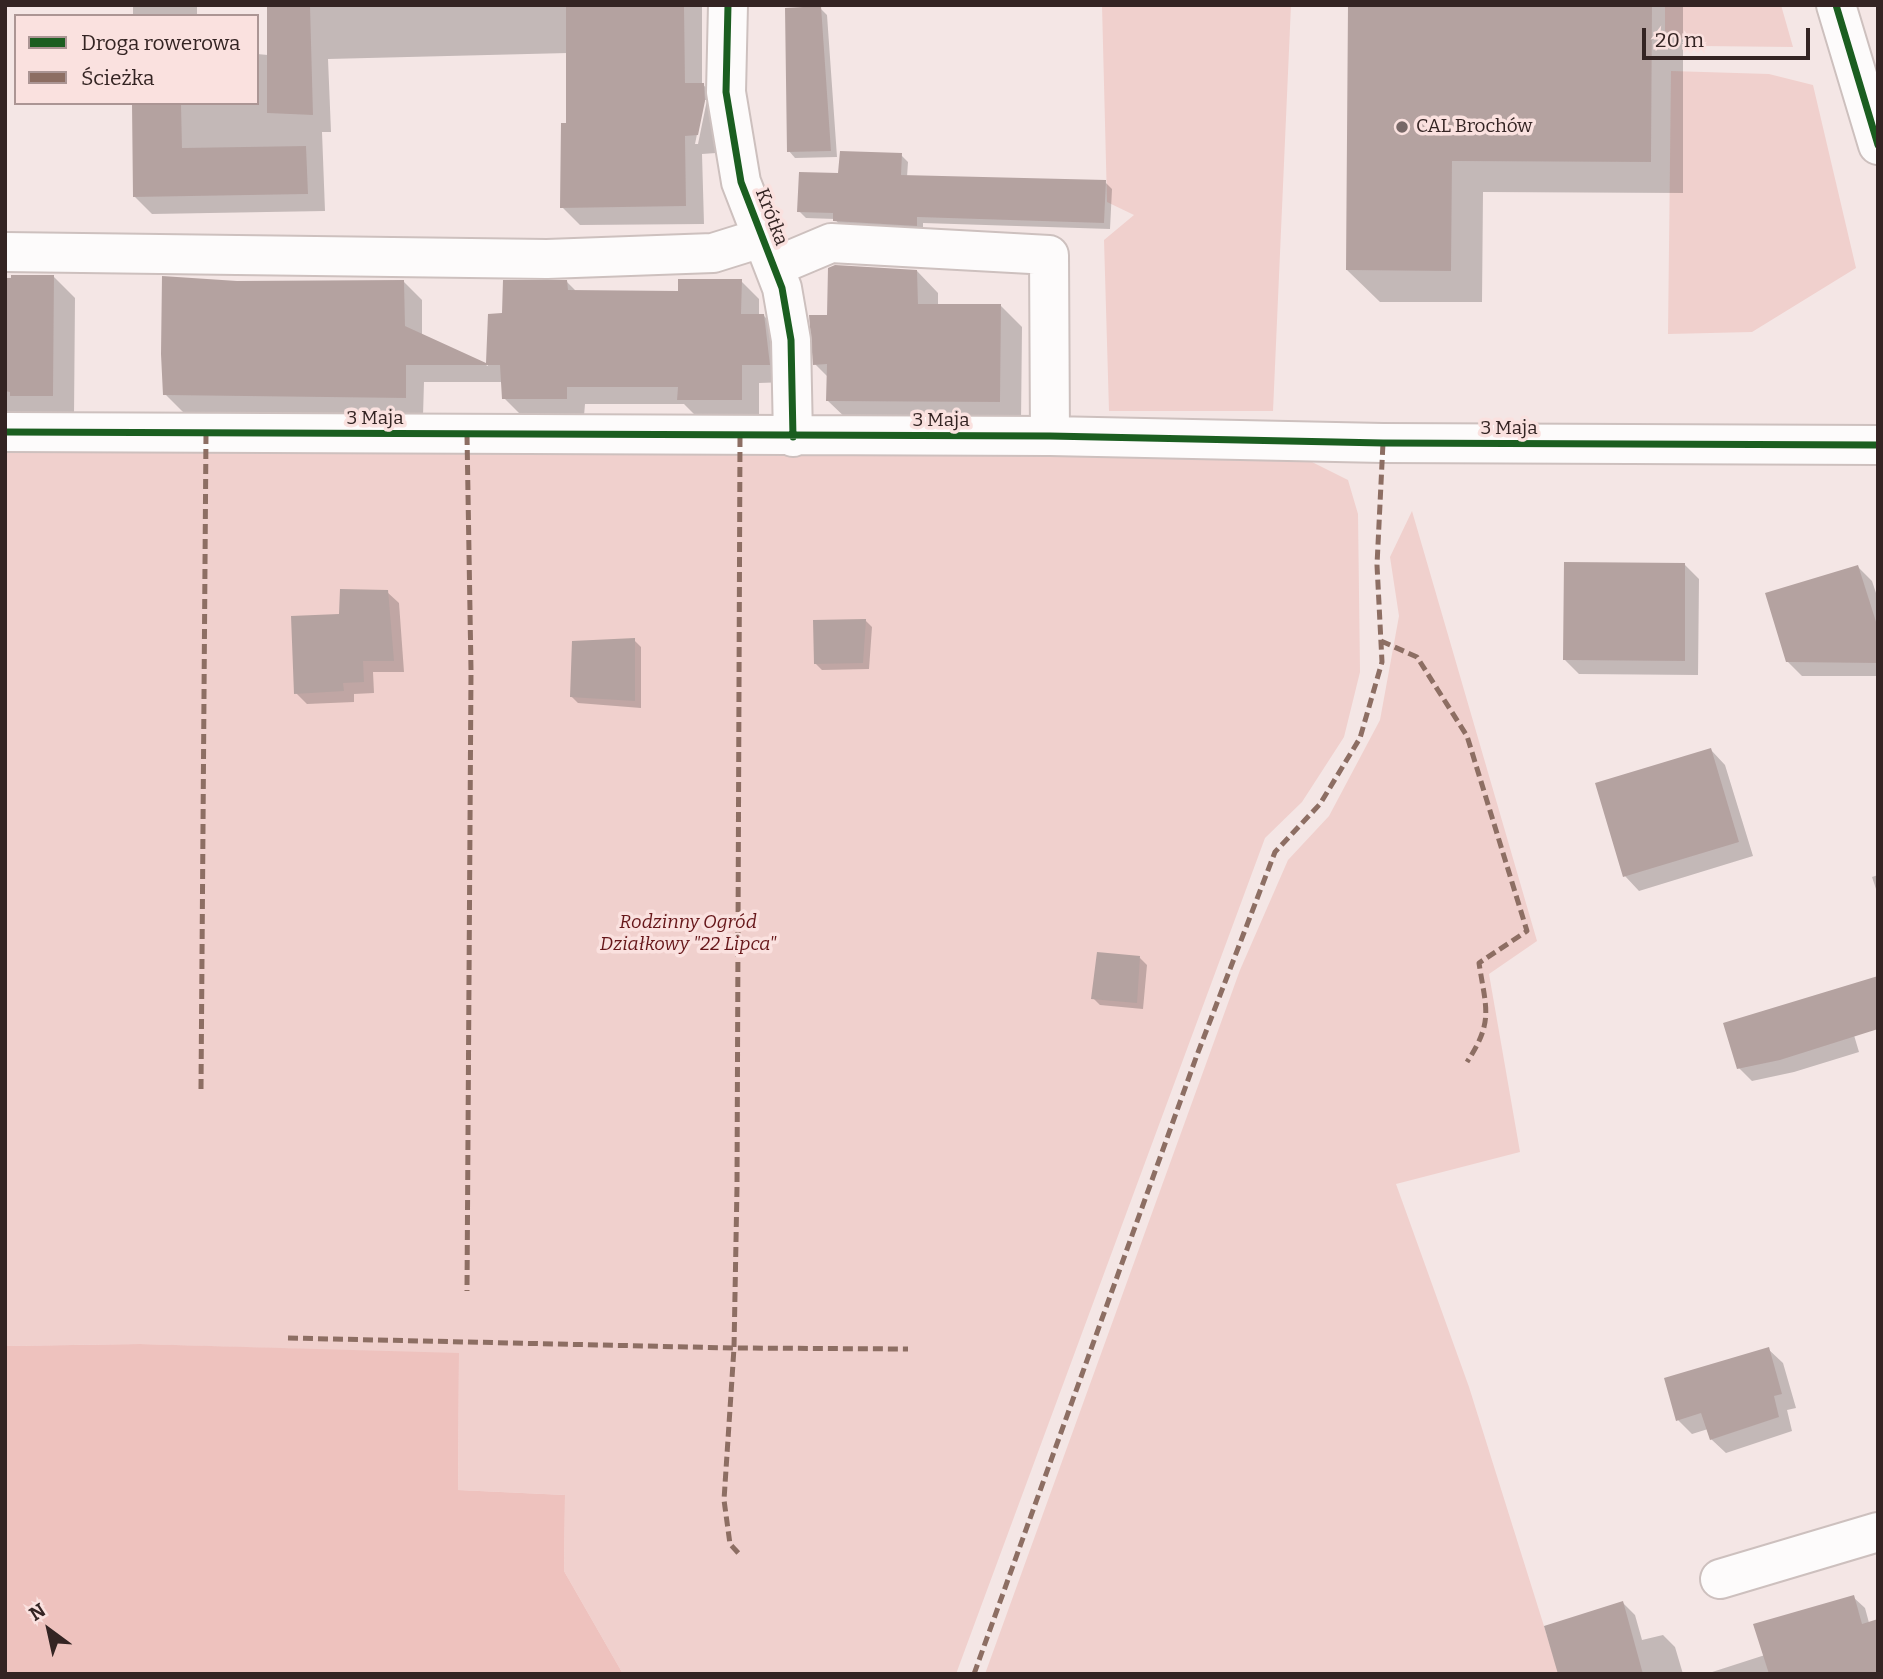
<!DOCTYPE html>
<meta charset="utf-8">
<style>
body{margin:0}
#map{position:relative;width:1883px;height:1679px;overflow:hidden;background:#f4e6e5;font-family:Bitter,serif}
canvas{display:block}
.frame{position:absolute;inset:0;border:7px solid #342423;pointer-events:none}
.legend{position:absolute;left:14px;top:14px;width:245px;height:91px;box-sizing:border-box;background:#fae1df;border:2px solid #ab9594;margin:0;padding:9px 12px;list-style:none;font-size:21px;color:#342423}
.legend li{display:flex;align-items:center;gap:14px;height:35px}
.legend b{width:35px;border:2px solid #ab9594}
.north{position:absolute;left:14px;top:1595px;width:70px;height:70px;-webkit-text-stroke:5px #fae1df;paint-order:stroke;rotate:327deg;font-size:19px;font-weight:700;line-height:28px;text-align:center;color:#342423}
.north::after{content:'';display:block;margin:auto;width:24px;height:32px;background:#342423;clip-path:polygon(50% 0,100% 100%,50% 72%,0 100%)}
.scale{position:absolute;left:1642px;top:28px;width:168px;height:32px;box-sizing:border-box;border:4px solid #342423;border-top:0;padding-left:9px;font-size:21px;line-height:24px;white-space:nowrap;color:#342423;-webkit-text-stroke:5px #fae1df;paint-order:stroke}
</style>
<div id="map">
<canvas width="1883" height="1679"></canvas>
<div class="frame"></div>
<ul class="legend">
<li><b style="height:9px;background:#1b5e20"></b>Droga rowerowa</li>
<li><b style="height:9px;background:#8d6e63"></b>Ścieżka</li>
</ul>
<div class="north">N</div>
<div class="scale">20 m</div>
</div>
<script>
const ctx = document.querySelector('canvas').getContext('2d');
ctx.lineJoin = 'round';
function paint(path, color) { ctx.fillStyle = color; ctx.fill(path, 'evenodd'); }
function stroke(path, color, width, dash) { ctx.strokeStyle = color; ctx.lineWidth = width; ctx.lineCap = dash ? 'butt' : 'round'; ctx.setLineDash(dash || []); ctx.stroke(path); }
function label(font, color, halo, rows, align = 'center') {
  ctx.font = font + ' Bitter,serif'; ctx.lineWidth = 7; ctx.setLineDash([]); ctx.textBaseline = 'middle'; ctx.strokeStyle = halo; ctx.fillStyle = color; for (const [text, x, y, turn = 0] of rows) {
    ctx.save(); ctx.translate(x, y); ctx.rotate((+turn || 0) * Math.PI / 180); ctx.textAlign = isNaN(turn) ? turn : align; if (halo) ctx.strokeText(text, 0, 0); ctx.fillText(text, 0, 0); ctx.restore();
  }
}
paint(new Path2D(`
 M1102,5h189l-18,406h-164l-5,-171 30,-25 -27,-13z
 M1665,5h116l12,42 -92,-1 -36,-15z
 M1671,71l98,3 44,11 43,183 -104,64 -84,2z
 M207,451l970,6 133,4 38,19 10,34 2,158 -16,65 -42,65 -37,36 -309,836h-333l-59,-103 1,-76 -107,-5 1,-136 -319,-10 -135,2v-894z
 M1412,511l125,430 -48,33 31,178 -124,32 73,203 90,287h-574l255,-704 48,-110 41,-44 51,-96 19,-104 -9,-59z`), '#f0d0cd');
paint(new Path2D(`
 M140,1344l319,9 -1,137 107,5 -1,76 59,103h-618v-328z`), '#eec2be');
paint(new Path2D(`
 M133,5h64v11h-64z
 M269,5h433v79l20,18v18l-6,33 -14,1 2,70 -124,1 -18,-18 5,-82 1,-72 -240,6 3,73h-9l3,79 -173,3 -18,-18 -1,-93h124v-49l11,1zM704,100h3l-9,44h-3z
 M1350,5h333v188l-200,-1 -1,110h-102l-33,-32z
 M820,8l7,7 10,142 -42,1 -6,-7z
 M901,155l7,7 -1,15 198,5 7,7 -2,40 -187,-6v9l-82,-5 -6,-8 -29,-1 -7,-7 40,-36z
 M917,271l21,22v13l62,-1 22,22 -1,95h-171l-22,-21v-24l-13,-13 13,-47z
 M54,277l21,21 -1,118 -41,1 -4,-5h-24v-134z
 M741,281l18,18v17h5l18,18 5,48 -28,1v34h-62l-13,-13h-99l-1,12h-62l-18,-18 -1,-16h-79l-1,34 -240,-4 -18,-18 72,-112h167l18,18v35l66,31 2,-50 14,-2 63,-32 10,10 102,1z
 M1685,565l14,14 -1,96 -119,-1 -14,-14z
 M1858,567l14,14 6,18v77h-76l-15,-15z
 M387,592l12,11 5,69h-31l1,21 -20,1v8l-47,2 -11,-11z
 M865,620l7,7 -3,42 -47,1 -7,-7z
 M634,640l7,7v61l-63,-5 -7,-7z
 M1711,750l14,15 28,91 -114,35 -14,-15z
 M1878,875v20l-6,-18z
 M1140,958l7,7 -4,44 -43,-4 -7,-7z
 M1845,1005l14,47 -65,20 -42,9 -13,-13z
 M1768,1349l15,14 13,45 -9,2 5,21 -66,22 -15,-14 -3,-10 -16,5 -14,-14z
 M1853,1597l12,11 13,48v18h-172l59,-19z
 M1623,1603l12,12 7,25 21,-5 12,12 8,27h-123z`), '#0003');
paint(new Path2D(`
 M267,5h43l3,110 -46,-2z
 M566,5h118l1,78h19l1,18 -7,34 -13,1 1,70 -126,2 1,-85h5z
 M1348,5h304l-1,157 -199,-1 -1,110 -105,-1z
 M821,6l10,145 -44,1 -2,-144z
 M132,103h49l1,45 124,-2 2,48 -175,3z
 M840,151l62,2 -1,22 205,5 -2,43 -187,-6v9l-84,-5v-8l-36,-1 2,-40 39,1z
 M835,265l82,5 1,34h83l-1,98 -174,-1 1,-37 -14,1 -4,-50h18l1,-47z
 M11,275h43l-1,121h-43v-4l-5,-1v-113h6z
 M162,276l75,5 167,-1 1,46 81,37 2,-49 14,-1 1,-33h64l1,10 110,1v-12h64l-1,35h23l6,51h-28v35h-65l1,-13h-111v12h-65l-2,-34h-94v33l-243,-3 -2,-41z
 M1564,562l121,1v98l-122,-1z
 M1858,565l20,63v35l-92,-1 -21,-69z
 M340,589l48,1 6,71h-31l1,21 -21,1 1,8 -50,3 -3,-78 48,-2z
 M866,619l-3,44 -49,1 -1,-44z
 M635,638v63l-65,-4 2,-56z
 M1711,748l28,94 -116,35 -28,-94z
 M1097,952l43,4 -3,47 -46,-4z
 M1878,976v53l-98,31 -43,9 -14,-46z
 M1769,1347l13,47 -8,2 5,21 -69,23 -9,-27 -25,8 -12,-43z
 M1854,1595l8,29 16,-5v55h-109l-16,-50z
 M1623,1601l20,73h-85l-14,-48z`), '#b4a2a0');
const minor = new Path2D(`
 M728,5l-2,87 15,90 41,106 9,52 2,97
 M1836,5l42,140
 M5,252l542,7 166,-6 48,-15
 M774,267l57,-24 218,12 1,181
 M5,432l1045,4 333,7 495,2
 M1720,1579l158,-47`);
stroke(minor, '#cdc0be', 42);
stroke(minor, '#fdfbfb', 38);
stroke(new Path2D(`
 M467,435l4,235 -4,621
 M740,437l-3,750 -3,161 -10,152 6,44 11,12
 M1381,641l36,16 50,79 60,195 -48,32c7,46 15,58 -12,99
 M201,1089l5,-656
 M288,1338l446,10 174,1
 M974,1674l223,-619 78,-203 45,-48 40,-66 22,-76 -5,-97 6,-122`), '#8d6e63', 5, [10, 5]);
stroke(new Path2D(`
 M728,5l-2,87 15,90 41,106 9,52 2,97
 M1836,5l42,140
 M5,432l1045,4 333,7 495,2`), '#1b5e20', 7);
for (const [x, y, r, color] of [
 [1402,127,7,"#776867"]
]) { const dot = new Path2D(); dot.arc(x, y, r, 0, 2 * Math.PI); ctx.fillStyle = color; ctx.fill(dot); stroke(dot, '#fae1df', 2.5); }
label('19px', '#342423', '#fae1df', [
 ["CAL Brochów",1416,127]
], 'left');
label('19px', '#342423', '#fae1df', [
 ["Krótka",771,217,69],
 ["3 Maja",375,419],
 ["3 Maja",941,421],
 ["3 Maja",1509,429]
]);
label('italic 19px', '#661619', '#fae1df', [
 ["Rodzinny Ogród",688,923],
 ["Działkowy \"22 Lipca\"",688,945]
]);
</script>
